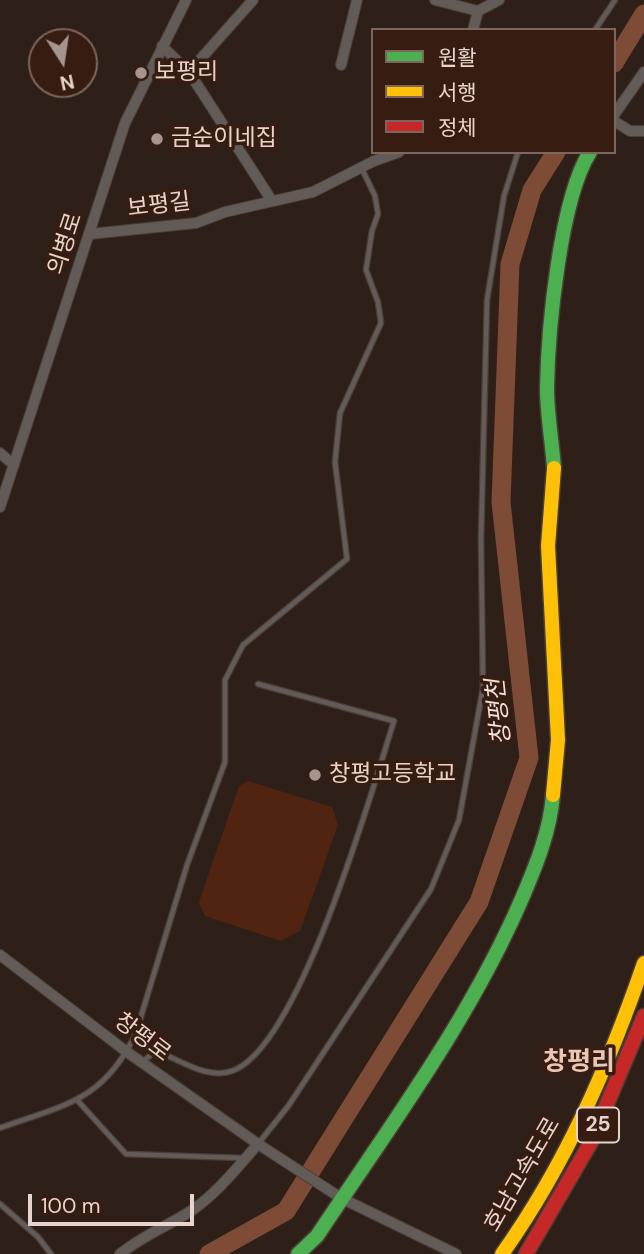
<!DOCTYPE html>
<meta charset="utf-8">
<style>
body{margin:0}
#map{position:relative;width:644px;height:1254px;overflow:hidden;background:#2e2019;font-family:"DM Sans","Noto Sans KR",sans-serif}
canvas{display:block}
.legend{position:absolute;left:371px;top:28px;width:245px;height:126px;box-sizing:border-box;background:#361c11;border:2px solid #7d665c;margin:0;padding:9px 12px;list-style:none;font-size:21px;color:#e7d4cd}
.legend li{display:flex;align-items:center;gap:14px;height:35px}
.legend b{width:35px;border:2px solid #7d665c}
.north{position:absolute;left:28px;top:28px;width:70px;height:70px;box-sizing:border-box;background:#361c11;border:2px solid #7d665c;border-radius:50%;rotate:168deg;font-size:19px;font-weight:700;line-height:28px;text-align:center;color:#e7d4cd}
.north::after{content:'';display:block;margin:auto;width:24px;height:32px;background:#a6958e;clip-path:polygon(50% 0,100% 100%,50% 72%,0 100%)}
.scale{position:absolute;left:28px;top:1194px;width:166px;height:32px;box-sizing:border-box;border:4px solid #e7d4cd;border-top:0;padding-left:9px;font-size:21px;line-height:24px;white-space:nowrap;color:#e7d4cd;-webkit-text-stroke:5px #361c11;paint-order:stroke}
</style>
<div id="map">
<canvas width="644" height="1254"></canvas>
<ul class="legend">
<li><b style="height:9px;background:#4caf50"></b>원활</li>
<li><b style="height:9px;background:#ffc107"></b>서행</li>
<li><b style="height:9px;background:#c62828"></b>정체</li>
</ul>
<div class="north">N</div>
<div class="scale">100 m</div>
</div>
<script>
const ctx = document.querySelector('canvas').getContext('2d');
ctx.lineJoin = 'round';
function paint(path, color) { ctx.fillStyle = color; ctx.fill(path, 'evenodd'); }
function stroke(path, color, width, dash) { ctx.strokeStyle = color; ctx.lineWidth = width; ctx.lineCap = dash ? 'butt' : 'round'; ctx.setLineDash(dash || []); ctx.stroke(path); }
function label(font, color, halo, rows, align = 'center') {
  ctx.font = font + ' "DM Sans","Noto Sans KR",sans-serif'; ctx.lineWidth = 7; ctx.setLineDash([]); ctx.textBaseline = 'middle'; ctx.strokeStyle = halo; ctx.fillStyle = color; for (const [text, x, y, turn = 0] of rows) {
    ctx.save(); ctx.translate(x, y); ctx.rotate((+turn || 0) * Math.PI / 180); ctx.textAlign = isNaN(turn) ? turn : align; if (halo) ctx.strokeText(text, 0, 0); ctx.fillText(text, 0, 0); ctx.restore();
  }
}
paint(new Path2D(`
 M248,781l84,26 6,18 -38,106 -19,10 -76,-25 -6,-14 40,-116z`), '#512411');
stroke(new Path2D(`
 M614,63l30,-49
 M209,1254l77,-43 193,-309 50,-144 -28,-256 9,-238 22,-74 24,-38`), '#7d4b36', 19);
const lane = new Path2D(`
 M595,30l20,-30
 M142,1062l14,-11c23,8 50,29 76,20 68,-24 140,-281 162,-350l-136,-37
 M78,1101l48,53 117,4
 M0,1128c64,-23 104,-27 136,-95l51,-168 38,-103v-82l18,-35 104,-86 -12,-97 5,-49 41,-90 -3,-21 -12,-32 6,-39 6,-17 -3,-18 -13,-27
 M258,1144l31,-39 142,-216 28,-69 24,-132 -2,-149 6,-239 17,-104 14,-44
 M0,1204l38,33 13,17`);
const street = new Path2D(`
 M435,0l43,11 21,-11
 M473,30l5,-19
 M162,46l27,26 83,129
 M341,65l16,-65
 M189,72l64,-72
 M614,115l30,-43
 M614,121l16,10h14
 M90,234l106,-11 29,-11 88,-20 61,-31 25,-9
 M0,453l14,12
 M0,507l125,-384 61,-123
 M0,955l127,97 131,92 83,54 115,56
 M120,1254c21,-17 43,-26 66,-40 27,-16 51,-46 72,-70`);
const fast = new Path2D(`
 M554,468c-2,-27 -7,-54 -7,-80 1,-58 13,-189 43,-236
 M298,1254l19,-18c73,-110 154,-218 206,-340 14,-33 27,-65 30,-101`);
const slow = new Path2D(`
 M553,795l5,-55 -10,-194 6,-78
 M502,1254c64,-90 106,-187 142,-291`);
const jam = new Path2D(`
 M526,1254l65,-112 53,-126`);
stroke(lane, '#4a3e37', 7);
stroke(street, '#4a3e37', 12);
stroke(fast, '#4a3e37', 17);
stroke(slow, '#4a3e37', 17);
stroke(jam, '#4a3e37', 17);
stroke(lane, '#625b57', 4.5);
stroke(street, '#625b57', 10);
stroke(fast, '#4caf50', 14);
stroke(slow, '#ffc107', 14);
stroke(jam, '#c62828', 14);
for (const [x, y, r, color] of [
 [141,73,7,"#a6958e"],
 [157,139,7,"#a6958e"],
 [315,775,7,"#a6958e"]
]) { const dot = new Path2D(); dot.arc(x, y, r, 0, 2 * Math.PI); ctx.fillStyle = color; ctx.fill(dot); stroke(dot, '#361c11', 2.5); }
for (const [x, y, w] of [
 [598,1125,42]
]) { const box = new Path2D(); box.roundRect(x - w / 2, y - 17.5, w, 35, 5); ctx.fillStyle = '#361c11'; ctx.fill(box); stroke(box, '#e7d4cd', 2); }
label('bold 21px', '#e7d4cd', null, [
 ["25",598,1125]
]);
label('23px', '#e7d4cd', '#361c11', [
 ["보평리",155,73],
 ["금순이네집",171,139],
 ["창평고등학교",329,775]
], 'left');
label('23px', '#e7d4cd', '#361c11', [
 ["보평길",159,206,-7],
 ["의병로",66,244,-72],
 ["창평로",142,1038,37],
 ["호남고속도로",523,1175,-60]
]);
label('italic 24px', '#f2e0d9', '#361c11', [
 ["창평천",500,712,-96]
]);
label('bold 26px', '#eac6b7', '#361c11', [
 ["창평리",579,1063]
]);
</script>
